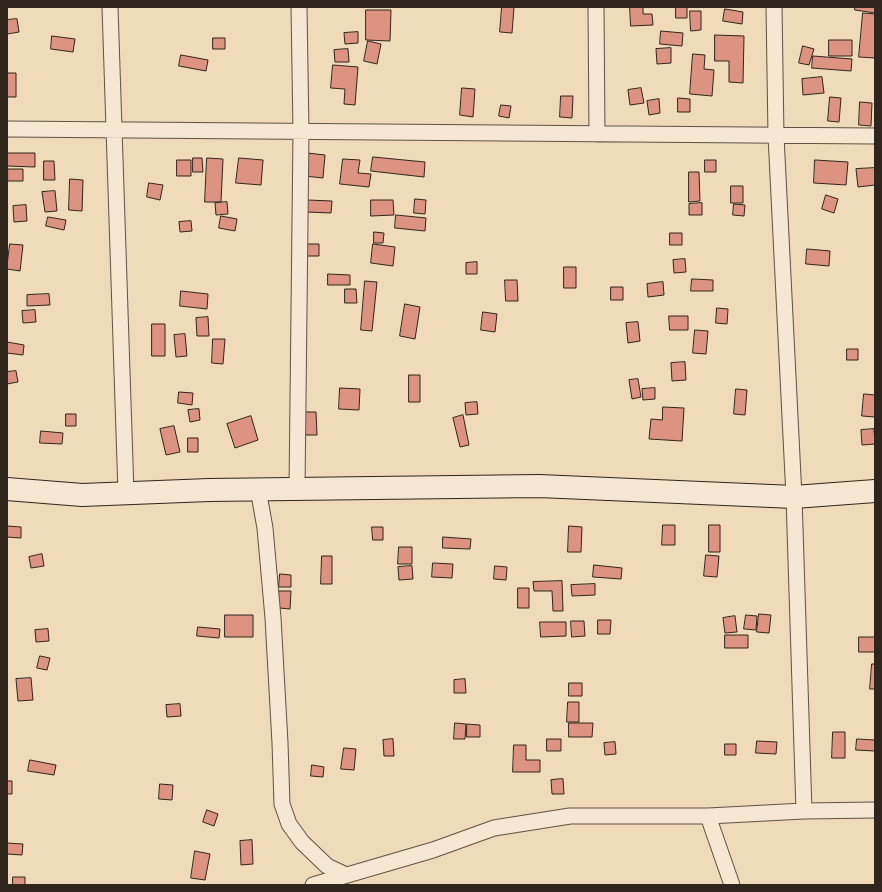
<!DOCTYPE html>
<style>
body{margin:0}
#map{position:relative;width:882px;height:892px;overflow:hidden;background:#efdab9;font-family:"IM FELL French Canon",serif}
canvas{display:block}
.frame{position:absolute;inset:0;border:8px solid #30251d;pointer-events:none}
</style>
<div id="map">
<canvas width="882" height="892"></canvas>
<div class="frame"></div>
</div>
<script>
const ctx = document.querySelector('canvas').getContext('2d');
ctx.lineJoin = 'round';
function paint(path, color) { ctx.fillStyle = color; ctx.fill(path, 'evenodd'); }
function stroke(path, color, width, dash) { ctx.strokeStyle = color; ctx.lineWidth = width; ctx.lineCap = dash ? 'butt' : 'round'; ctx.setLineDash(dash || []); ctx.stroke(path); }
const building = new Path2D(`
 M502,7h12l-2,26 -12,-1z
 M630,7h13v7h9l1,11 -22,1z
 M676,7h11v11h-11z
 M855,7h20v6l-20,-3z
 M725,9l18,3 -1,12 -19,-3z
 M366,10h25l-1,31 -24,-1z
 M690,11h11v19l-10,1z
 M863,13l12,1v44l-16,-1z
 M17,19l2,13 -12,2v-14z
 M661,31l22,2 -1,13 -22,-2z
 M358,32v11l-13,1 -1,-11z
 M715,35l29,1 -1,47 -14,-1v-21h-14z
 M52,36l23,3 -2,13 -22,-3z
 M213,38h12v11h-12z
 M829,40h23v16h-23z
 M368,41l13,3 -4,20 -13,-3z
 M803,46l11,3 -5,16 -10,-2z
 M671,48v15l-14,1 -1,-15z
 M348,49l1,13h-14l-1,-12z
 M693,54l12,1 -1,14 10,1 -2,26 -22,-2z
 M181,55l27,5 -2,11 -27,-5z
 M813,56l39,3 -1,12 -39,-3z
 M333,65l25,2 -3,38 -11,-1 1,-15 -14,-1z
 M7,73h9v24h-9z
 M822,77l2,16 -21,2 -1,-16z
 M462,88l13,1 -2,28 -13,-2z
 M641,88l3,15 -14,2 -2,-15z
 M561,96h12l-1,22 -12,-1z
 M830,97l11,1 -2,24 -11,-1z
 M678,98l12,1v13h-12z
 M659,99l1,14 -11,2 -2,-14z
 M860,102l12,1 -1,23 -12,-1z
 M501,105l10,1 -2,12 -10,-2z
 M7,153h28v14l-28,-1z
 M307,153l18,2 -2,23 -19,-2z
 M373,157l52,5 -1,15 -53,-6z
 M193,158h9l1,14h-10z
 M207,158l16,1 -2,43h-16z
 M239,158l24,2 -2,25 -25,-2z
 M343,159l17,1 -2,13 13,1 -2,13 -29,-3z
 M177,160h14v16h-14z
 M705,160h11v12h-11z
 M815,160l33,2 -2,23 -32,-2z
 M44,161h10l1,19h-11z
 M875,168v17l-17,2 -2,-18z
 M8,169h15v12h-15z
 M689,172h10l1,29 -11,1z
 M70,179l13,1 -1,31 -13,-1z
 M149,183l14,2 -3,15 -13,-3z
 M731,186h12v17h-12z
 M55,191l2,20 -12,1 -3,-20z
 M826,195l12,4 -4,14 -12,-4z
 M415,199l11,1 -1,14 -11,-1z
 M307,200l25,1 -1,12 -25,-1z
 M371,200h22l1,15 -23,1z
 M227,202l1,12 -12,1 -1,-12z
 M702,203v12h-13v-11z
 M734,204l11,1 -1,11 -11,-1z
 M26,205l1,16 -13,1 -1,-16z
 M396,215l30,3 -1,13 -30,-3z
 M221,216l16,3 -2,12 -16,-3z
 M48,217l18,3 -2,10 -18,-4z
 M191,221l1,10 -12,1 -1,-10z
 M374,232l10,1 -1,10h-9z
 M670,233h12v12h-12z
 M10,244l13,1 -3,26 -13,-2z
 M307,244h12v12h-12z
 M373,244l22,3 -2,19 -22,-3z
 M807,249l23,2 -1,15 -23,-2z
 M685,259l1,13 -12,1 -1,-13z
 M477,262v12h-11v-11z
 M564,267h12v21h-12z
 M328,274l22,1v10h-22z
 M692,279l21,1v11h-22z
 M505,280h12l1,21h-12z
 M365,281l12,1 -5,49 -11,-1z
 M663,282l1,13 -16,2 -1,-13z
 M611,287h12v13h-12z
 M345,289h11l1,14h-12z
 M181,291l27,3 -1,15 -27,-3z
 M49,294l1,11 -23,1v-11z
 M405,304l15,3 -5,32 -15,-3z
 M717,308l11,1 -1,15 -11,-1z
 M35,310l1,12 -13,1 -1,-12z
 M483,312l14,2 -2,18 -14,-2z
 M669,316h19v14h-18z
 M208,317l1,19h-12l-1,-18z
 M638,322l2,19 -12,2 -2,-20z
 M152,324h13v32h-13z
 M695,330l13,1 -2,23 -13,-1z
 M185,334l2,22 -11,1 -2,-22z
 M213,339h12l-2,25 -11,-1z
 M7,342l17,3 -1,10 -16,-2z
 M847,349h11v11h-11z
 M685,362l1,18 -14,1 -1,-18z
 M16,371l2,11 -11,2v-12z
 M409,375h11v27h-11z
 M638,379l3,18 -9,2 -3,-19z
 M340,388l20,1 -1,21 -20,-1z
 M655,388v11l-12,1 -1,-11z
 M736,389l11,1 -2,25 -11,-1z
 M179,392l14,1 -1,12 -14,-2z
 M864,394l11,1v22l-13,-1z
 M477,402l1,12 -12,1 -1,-12z
 M663,407l21,1 -2,33 -33,-2 2,-20 11,1z
 M199,409l1,11 -10,2 -2,-12z
 M305,412h11l1,23h-12z
 M66,414h10v12h-10z
 M463,415l6,30 -9,2 -7,-29z
 M251,416l7,24 -23,8 -8,-24z
 M174,426l6,26 -14,3 -6,-26z
 M874,429l1,15 -13,1 -1,-15z
 M41,431l22,2 -1,11 -22,-1z
 M188,438h10v14h-10z
 M663,525h12v20h-13z
 M709,525h11v27h-11z
 M7,526l14,1v11l-14,-1z
 M569,526l13,1 -1,25h-13z
 M372,527h11v13h-10z
 M443,537l28,2 -1,10 -27,-1z
 M399,547h13v17h-14z
 M42,554l2,12 -13,2 -2,-11z
 M706,555l13,1 -2,21 -13,-1z
 M322,556h10v28h-11z
 M433,563l20,1 -1,14 -20,-1z
 M594,565l28,3 -1,11 -28,-2z
 M412,566l1,13 -14,1 -1,-13z
 M495,566l12,1 -1,13 -12,-1z
 M280,574l11,1v12h-12z
 M562,581l1,30h-10l-1,-20h-18l-1,-9z
 M595,584v11l-23,1 -1,-11z
 M518,588h11v20h-11z
 M279,591h12l-1,18 -11,-1z
 M759,614l12,1 -2,18 -12,-1z
 M225,615h28v22h-28z
 M746,615l11,1 -1,14 -12,-1z
 M735,616l2,16 -12,1 -2,-15z
 M598,620h13l-1,14h-12z
 M571,621h13l1,15 -13,1z
 M540,622h26v14l-25,1z
 M198,627l22,2 -1,9 -22,-2z
 M48,629l1,12 -13,1 -1,-12z
 M725,635h23v13h-23z
 M859,637h16v15h-16z
 M40,656l10,2 -3,12 -10,-2z
 M872,664h3v25h-5z
 M31,678l2,22 -15,1 -2,-22z
 M465,679l1,14h-12v-13z
 M569,683h13v13h-13z
 M568,702h11v20h-12z
 M180,704l1,12 -14,1 -1,-12z
 M455,723l11,1 -1,15h-11z
 M569,723h24l-1,14h-23z
 M467,724l13,1v12h-13z
 M833,732h12v26h-13z
 M393,739l1,17h-10l-1,-16z
 M547,739h14v12h-14z
 M857,739l18,1v11l-19,-1z
 M757,741l20,1 -1,12 -20,-1z
 M615,742l1,12 -11,1 -1,-12z
 M725,744h11v11h-11z
 M514,745h12v15h14v12h-27z
 M344,748l12,1 -2,21 -13,-1z
 M30,760l26,5 -2,10 -26,-4z
 M312,765l12,2 -1,10 -12,-1z
 M563,779l1,15h-12l-1,-14z
 M7,781h5v13h-5z
 M160,784l13,1 -1,15 -13,-1z
 M207,810l11,4 -4,12 -11,-4z
 M252,840l1,24 -12,1 -1,-24z
 M7,843l16,1 -1,11 -15,-1z
 M195,851l15,3 -5,26 -14,-2z
 M13,877h12v8h-12z`);
paint(building, '#dc9381');
stroke(building, '#30251d', 1);
const street = new Path2D(`
 M110,7l16,486
 M596,7l1,127
 M774,7l2,129 18,361 10,314
 M7,129l868,7
 M258,489l7,39 8,90 7,125 2,61 7,20 13,18 25,24 19,9
 M297,489l4,-357 -2,-125
 M708,816l24,69
 M313,885l120,-35 61,-22 76,-12h138l96,-5 71,-1`);
const secondary = new Path2D(`
 M7,489l75,6 127,-5 330,-4 255,11 81,-6`);
stroke(street, '#605244', 17);
stroke(secondary, '#30251d', 24);
stroke(street, '#f5e7d2', 15);
stroke(secondary, '#f5e7d2', 22);
</script>
